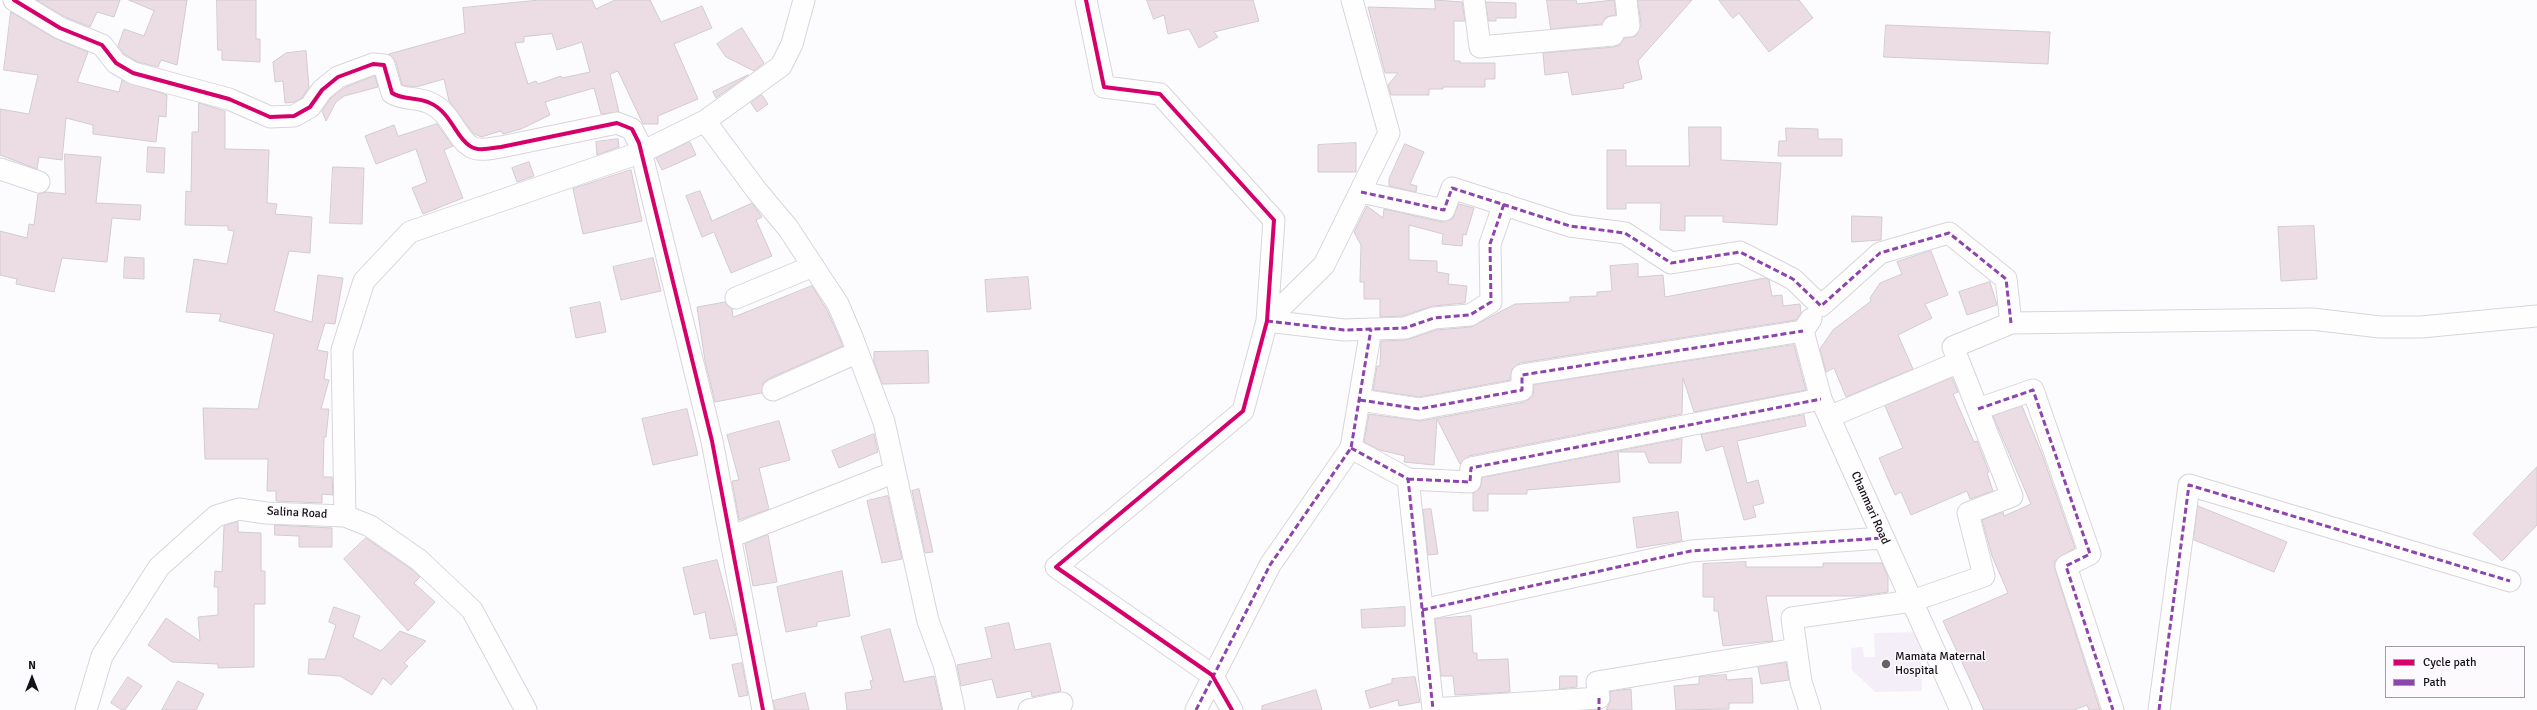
<!DOCTYPE html>
<style>
body{margin:0}
#map{position:relative;width:2537px;height:710px;overflow:hidden;background:#fcfbfd;font-family:Signika,sans-serif}
canvas{display:block}
.legend{position:absolute;left:2385px;top:646px;width:140px;height:52px;box-sizing:border-box;background:#fdfafe;border:1px solid #a09da2;margin:0;padding:5px 7px;list-style:none;font-size:12px;color:#141117}
.legend li{display:flex;align-items:center;gap:8px;height:20px}
.legend b{width:20px;border:1px solid #a09da2}
.north{position:absolute;left:12px;top:658px;width:40px;height:40px;-webkit-text-stroke:3px #fdfafe;paint-order:stroke;rotate:0deg;font-size:11px;font-weight:700;line-height:16px;text-align:center;color:#141117}
.north::after{content:'';display:block;margin:auto;width:14px;height:18px;background:#141117;clip-path:polygon(50% 0,100% 100%,50% 72%,0 100%)}
</style>
<div id="map">
<canvas width="2537" height="710"></canvas>
<ul class="legend">
<li><b style="height:5px;background:#d6006c"></b>Cycle path</li>
<li><b style="height:5px;background:#8e44ad"></b>Path</li>
</ul>
<div class="north">N</div>
</div>
<script>
const ctx = document.querySelector('canvas').getContext('2d');
ctx.lineJoin = 'round';
function paint(path, color) { ctx.fillStyle = color; ctx.fill(path, 'evenodd'); }
function stroke(path, color, width, dash) { ctx.strokeStyle = color; ctx.lineWidth = width; ctx.lineCap = dash ? 'butt' : 'round'; ctx.setLineDash(dash || []); ctx.stroke(path); }
function label(font, color, halo, rows, align = 'center') {
  ctx.font = font + ' Signika,sans-serif'; ctx.lineWidth = 3; ctx.setLineDash([]); ctx.textBaseline = 'middle'; ctx.strokeStyle = halo; ctx.fillStyle = color; for (const [text, x, y, turn = 0] of rows) {
    ctx.save(); ctx.translate(x, y); ctx.rotate((+turn || 0) * Math.PI / 180); ctx.textAlign = isNaN(turn) ? turn : align; if (halo) ctx.strokeText(text, 0, 0); ctx.fillText(text, 0, 0); ctx.restore();
  }
}
paint(new Path2D(`
 M1920,632l2,59 -47,1 -23,-22 -1,-22 12,-1 1,10h11l-1,-24z`), '#f4eef8');
const building = new Path2D(`
 M37,0h83l-6,17 -17,-5 -7,15 -25,-10z
 M129,0h58l-10,65 -16,-5 -3,7 -20,-5 -14,-8 -6,-8 6,-17 20,7 10,-25z
 M217,0h39v39h4v23l-38,-2v-10h-4z
 M540,0h52l4,9 19,-9h35l11,22 41,-16 10,22 -38,16 24,55 -40,17v8h-15l-25,-53 -8,3 9,38 -18,2 -7,-26 -49,14 5,13 -29,14 -18,5 -2,-3 -20,6 -8,-4 -24,-32 -5,-22 -28,8 -14,-2 -6,-23 -7,-8 76,-21 -2,-25zM552,34l5,16 25,-8 8,30 -28,6 -1,-2 -23,8 -2,-3 -8,3 -13,-41 9,-1v-5z
 M1147,0h106l6,21 -45,11 4,5 -19,11 -10,-19 -21,5 -4,-19 -10,4z
 M1435,0l27,2 3,19h-11v40h6v2h35v16h-10v8h-42v2h-14v6h-38l-3,-10 10,-12h-13l-17,-66 67,2z
 M1547,0h29l1,4 37,-4 2,15 -10,2 -4,7 -51,5z
 M1638,0h54l-54,61 4,18 -19,5 1,4 -52,7 -4,-23 -23,3 -2,-22 71,-6 6,-2 4,-7 12,-2 5,-11z
 M1719,0h80l14,18 -44,34 -30,-39 -6,5z
 M1486,2l30,1v15h-20v3h-7z
 M11,12l43,26 34,14 -11,30 42,10 3,-12 45,15 -1,22 -7,-1 -3,26 -63,-8v-9l-27,-7 -4,42 -23,-3 -2,12 -37,-14v-46l29,5 9,-39 -34,-5z
 M1886,25l164,7 -2,32 -164,-7z
 M742,28l22,35 -10,8 -28,-14 -9,-13z
 M306,51l3,36 -7,11 -8,4 -9,1 -2,-22 -8,1 -2,-20 13,-9z
 M748,75l-32,23 -3,-6z
 M375,76l3,11 -34,9 -8,6 -10,19 -4,-10 9,-13 13,-10z
 M762,95l6,9 -11,8 -6,-9z
 M199,103l26,8v38l44,1 -2,53 10,1 -2,10 37,3 -2,36 -21,-2 -15,60 38,11 6,-47 25,3 -8,46 -10,-1 -8,27 11,2 -4,27 5,1 -8,29h8l-3,28h-2l-1,40h9l1,18 -11,-1v9l-46,-2v-10h-9l1,-32h-63l-2,-51 55,1 16,-75 -55,-13 2,-7 -35,-2 8,-53 33,5 7,-33 -6,-1v-4l-43,-1 1,-34 5,1 1,-60h6z
 M437,124l16,22 -9,4 19,48 -40,16 -11,-26 15,-6 -11,-33 -40,15 -11,-28 29,-11 4,11z
 M1689,127h32v33l60,3 -4,62 -54,-3v-6h-38v15l-25,-1 1,-27h-35v6h-19v-59h19v16h63z
 M1786,128l32,1v10h24v17h-64l1,-15h7z
 M618,139l1,8 -22,8 -1,-13z
 M690,142l6,13 -34,15 -6,-12z
 M1356,143v29h-38v-27z
 M1405,144l19,8 -14,32 7,2 -1,6 -27,-6v-7z
 M148,147l17,1 -1,25 -17,-1z
 M65,154l36,3 -5,46 45,2 -1,15 -28,-2 -5,44 -45,-4 -8,34 -38,-8 1,-5 -17,-4v-44l27,7 2,-14 5,1 4,-31 8,-2 19,2z
 M529,162l5,14 -17,6 -5,-14z
 M333,167l31,1 -2,56 -32,-1z
 M631,170l11,51 -59,13 -10,-45z
 M700,191l12,30 40,-18 10,14 -6,3 16,36 -41,17 -17,-41 -12,5 -16,-41z
 M1459,204l15,4 -8,27 -3,-1 -1,12 -20,-2 1,-10 -34,-9v35l28,1v11l12,2 -1,10 19,2 -2,17 -32,3 -30,10 -23,1v-18h-16v-17h-4l1,-37 -7,-13 13,-26 16,12 1,-9 58,13 10,-3z
 M1852,216l30,1 -1,23 -29,2z
 M2314,226l3,53 -36,2 -3,-54z
 M1931,251l17,44 -23,9 7,14 -34,17 15,34 -67,28 -12,-29 -8,4 -6,-23 13,-19 38,-29 -1,-3 10,-15 22,-9 -5,-12z
 M125,257l19,1v21l-20,-1z
 M653,258l8,33 -40,9 -8,-33z
 M1638,264v13l25,-2 2,22 100,-19 4,2 3,16 10,-1 1,11 17,-2 1,9 -5,7 -276,43 -8,6 -2,11 -91,17 -46,-7 4,-24h3l1,-25 25,-1 30,-10 35,-3 44,-23 55,-2v-5l27,-1v-4l15,-1 -2,-25z
 M1028,277l3,32 -44,3 -2,-32z
 M1990,282l7,23 -30,10 -8,-23z
 M812,286l15,24 16,36 -75,33 -5,4 -1,10 -47,9 -10,-41 -8,-54 28,-5 7,7 1,8z
 M600,302l6,30 -30,6 -6,-30z
 M1794,345l12,45 -112,22 -11,-34 -1,36 -213,42 -9,8 -23,-45 -3,46 -30,-3 1,-6 -25,-6 -16,-8 5,-28 52,7 104,-19 8,-6 1,-11z
 M928,351l1,32 -47,1 -8,-22v-10z
 M1952,378l6,14 -5,2 21,48 3,-1 12,31 -2,1 6,18 -23,8 -3,-8 -56,24 -10,-23 -6,3 -16,-37 24,-10 -18,-42z
 M2022,406l20,48 33,94 -18,11 -3,3 1,7 45,141h-11l-2,-5 -13,5h-90l-41,-89 65,-28 -16,-37 -10,-36 21,-8 1,4 27,-12 -38,-88z
 M687,409l11,46 -45,10 -11,-46z
 M1804,415l2,11 -69,15 10,42 11,-3 6,23 -11,3 3,11 -12,3 -21,-74 -17,5 -5,-16z
 M779,421l11,39 -31,8 10,41 -30,11 -7,-39 7,-1 -12,-45z
 M874,434l4,18 -39,16 -7,-17z
 M1682,439l-1,24h-32l-4,-11h-27l2,30 -93,8v4h-39v17h-15v-18l7,-5 2,-10z
 M2537,467v58l-35,36 -29,-27z
 M919,489l14,63 -8,1 -13,-62z
 M888,496l14,63 -20,4 -15,-62z
 M2198,506l89,36 -13,30 -80,-32z
 M1431,509l7,45 -10,1 -5,-45z
 M1678,512l4,29 -45,7 -4,-30z
 M238,522v10l23,1v38h4v33h-11v63l-36,1v-4l-46,-2 -24,-17 18,-27 34,23 -2,-24 20,-2v-28h-4l1,-16 7,1 2,-46z
 M275,525l57,3v19h-33v-11l-24,-1z
 M768,535l9,47 -24,4 -8,-42z
 M366,538l45,31 9,8 -6,6 21,19 -27,29 -64,-72z
 M717,560l20,75 -27,4 -5,-27 -11,3 -11,-47z
 M1746,562v5h77v-4h59l6,14v15l-28,4h-94l7,45 -50,5 -5,-35h-4v-14h-11v-33z
 M842,571l8,45 -33,6v4l-31,6 -9,-45z
 M334,607l26,9 -7,21 28,14 19,-20 26,10 -22,22 4,3 -17,19 -8,-7 -11,17 -32,-19 -32,-2 1,-15h16l11,-34 -7,-3z
 M1405,607v19l-43,2 -1,-18z
 M1471,616l2,37h4v7l31,-1 2,33 -55,3 -2,-19h-12l-6,-57z
 M1009,623l6,27 35,-7 11,48 -29,6 -1,-6 -34,7 -5,-19 -31,7 -4,-21 35,-7 -7,-30z
 M890,629l14,53 30,-6 8,34h-95l-2,-17 27,-4 -2,-8 3,-1 -12,-43z
 M742,663l6,32 -9,2 -7,-32z
 M1786,663l3,17 -28,4 -3,-17z
 M1726,675l1,5 25,-2 1,25h-24v6l-53,1 -2,-24 25,-2v-7z
 M1560,676h17v11l-17,2z
 M128,677l14,9 -17,24h-3l-11,-7z
 M1415,677l5,25 -21,4 -1,-6 -28,8 -5,-17 27,-8v-4z
 M178,681l26,13 -8,16h-34z
 M1629,689h2l1,21h-26l4,-8v-10z
 M1316,690l6,20h-60v-4z
 M805,693l4,17h-34l-2,-9z`);
paint(building, '#ecdde4');
stroke(building, '#d1cccf', 1);
const minor = new Path2D(`
 M14,0l46,28 42,17 14,18 17,10 96,26 41,18 24,-1 16,-9 12,-17 16,-13 35,-13 11,1 8,28c10,7 26,4 38,10 21,9 26,35 40,43 8,6 22,2 31,1l116,-24 15,6 7,14 73,298 51,269
 M1086,0l18,87 56,7 114,126 -7,101 -24,90 -187,156 156,108 20,35
 M1474,0l6,47 133,-12v-8l16,-1 -3,-26
 M705,121l52,70 31,37 50,76 14,33 32,85 44,199 16,43 10,46
 M0,169l39,13
 M1361,192l83,18 8,-22 118,38 55,7 46,30 69,-11 53,27 28,27 59,-53 69,-20 57,46 5,44
 M736,298l77,-32
 M1811,319l-8,12 18,68 140,311
 M1267,321l57,-56 65,-132 -37,-133
 M1267,321l77,9 61,-2 29,-10 36,-3 21,-13 -1,-58 14,-40
 M773,390l83,-37
 M1360,400l59,9 103,-19v-15l281,-44
 M1978,409l55,-19 57,164 -24,12 47,144
 M1829,417l130,-55 -6,-15 58,-24 301,-4 68,8h41l116,-11
 M1351,448l57,31 25,230 166,-11 -2,-16 199,-33
 M1408,479l62,3 1,-14 350,-69
 M345,516l-3,-166 22,-69 46,-49 232,-80 63,-31 76,-55 11,-22 12,-44
 M730,537l165,-65
 M1422,610l269,-59 192,-13
 M86,710l16,-54 57,-89 57,-51 23,-7 27,4 79,3 25,10 49,34 53,50 54,100
 M1029,710l33,-7
 M1196,710l74,-145 81,-117 20,-119
 M1810,710l-9,-28 -9,-64 120,-17 72,-25 -16,-63 44,-17 -53,-134
 M2159,710l30,-225 321,96`);
stroke(minor, '#d8d5da', 23);
stroke(minor, '#fffeff', 21);
stroke(new Path2D(`
 M1361,192l83,18 8,-22 118,38 55,7 46,30 69,-11 53,27 28,27 59,-53 69,-20 57,46 5,44
 M1267,321l77,9 61,-2 29,-10 36,-3 21,-13 -1,-58 14,-40
 M1360,400l59,9 103,-19v-15l281,-44
 M1978,409l55,-19 57,164 -24,12 47,144
 M1351,448l57,31 25,230
 M1408,479l62,3 1,-14 350,-69
 M1422,610l269,-59 192,-13
 M1599,698v12
 M1196,710l74,-145 81,-117 20,-119
 M2159,710l30,-225 321,96`), '#8e44ad', 3, [6, 3]);
stroke(new Path2D(`
 M14,0l46,28 42,17 14,18 17,10 96,26 41,18 24,-1 16,-9 12,-17 16,-13 35,-13 11,1 8,28c10,7 26,4 38,10 21,9 26,35 40,43 8,6 22,2 31,1l116,-24 15,6 7,14 73,298 51,269
 M1086,0l18,87 56,7 114,126 -7,101 -24,90 -187,156 156,108 20,35`), '#d6006c', 4);
for (const [x, y, r, color] of [
 [1886,664,5,"#656368"]
]) { const dot = new Path2D(); dot.arc(x, y, r, 0, 2 * Math.PI); ctx.fillStyle = color; ctx.fill(dot); stroke(dot, '#fdfafe', 1.5); }
label('12px', '#141117', '#fdfafe', [
 ["Chanmari Road",1870,508,66],
 ["Salina Road",297,513,3]
]);
label('12px', '#141117', '#fdfafe', [
 ["Mamata Maternal",1895,657],
 ["Hospital",1895,671]
], 'left');
</script>
